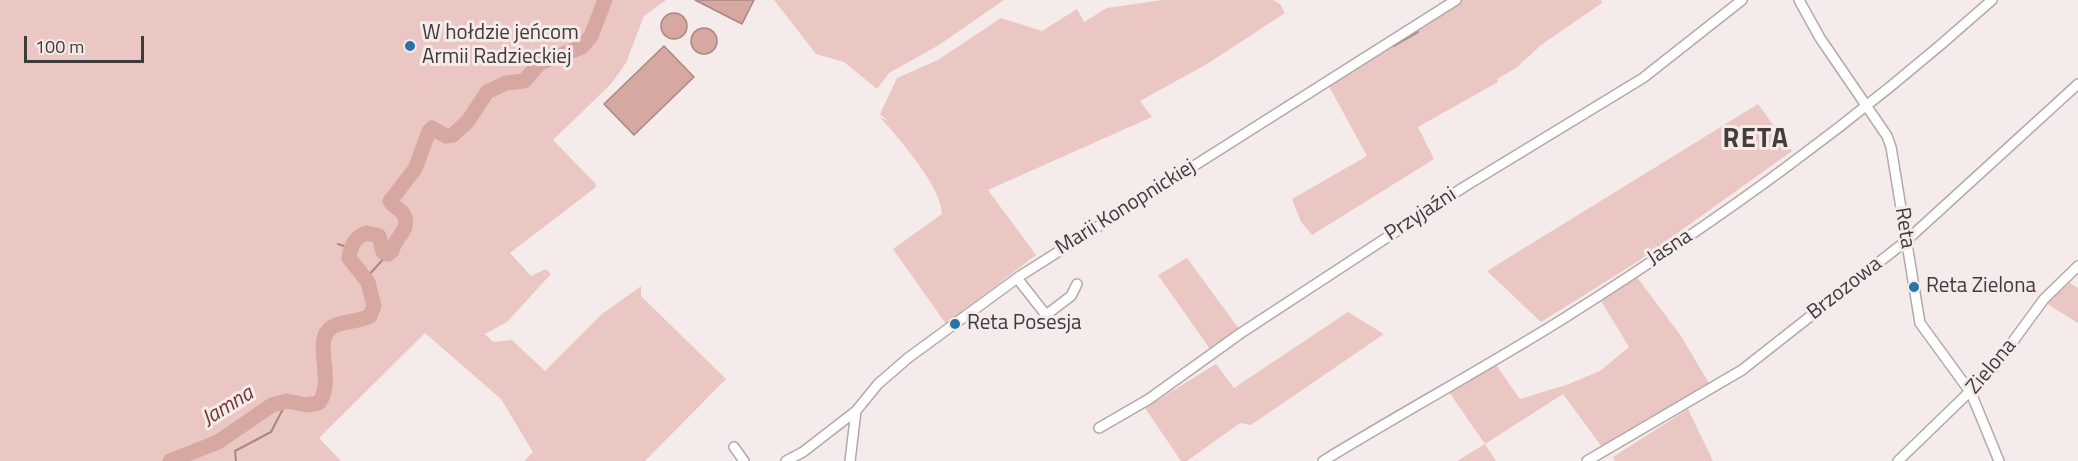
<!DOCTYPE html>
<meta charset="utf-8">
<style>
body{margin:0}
#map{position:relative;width:2078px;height:461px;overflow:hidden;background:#f5ebea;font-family:"Titillium Web",sans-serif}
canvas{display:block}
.scale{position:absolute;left:24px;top:36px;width:120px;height:27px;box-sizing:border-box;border:3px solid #3f3b3a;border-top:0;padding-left:8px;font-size:18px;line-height:21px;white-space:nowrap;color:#3f3b3a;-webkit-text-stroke:4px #f5ebea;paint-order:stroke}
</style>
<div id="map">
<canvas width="2078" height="461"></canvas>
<div class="scale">100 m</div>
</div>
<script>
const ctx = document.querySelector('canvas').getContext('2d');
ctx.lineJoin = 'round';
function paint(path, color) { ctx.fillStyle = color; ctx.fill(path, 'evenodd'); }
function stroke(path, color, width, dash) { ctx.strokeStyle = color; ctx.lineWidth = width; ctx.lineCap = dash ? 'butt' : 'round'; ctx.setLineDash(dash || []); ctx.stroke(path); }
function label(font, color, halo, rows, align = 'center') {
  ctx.font = font + ' "Titillium Web",sans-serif'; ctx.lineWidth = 6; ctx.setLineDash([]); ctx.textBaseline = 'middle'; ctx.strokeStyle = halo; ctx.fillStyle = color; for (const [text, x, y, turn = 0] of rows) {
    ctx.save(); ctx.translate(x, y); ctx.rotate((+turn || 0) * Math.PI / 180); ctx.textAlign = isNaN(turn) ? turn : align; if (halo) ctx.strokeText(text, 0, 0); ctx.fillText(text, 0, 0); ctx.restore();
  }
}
paint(new Path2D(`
 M0,0h666l-22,16 -18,47 -15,21 -58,56 42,43 1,4 -86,66 21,23 15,-7 5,5 -44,48 -22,12 8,8 19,-2 33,31 57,-57 39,-28v10l85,83 -81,82h-121l9,-9 -32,-53 -76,-66 -106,105 22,23h-341z
 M774,0h230l-65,45 -50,28 -12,16 -33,-27 -28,-8z
 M1163,0h110l7,4 5,9 -78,51 -67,37 12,16 -164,73 48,65 -90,69 -53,-75 49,-35c-1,-28 -43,-75 -62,-97l8,4 -8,-7 17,-36 41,-18 63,-42 41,13 35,-22 7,13 23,-14z
 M1461,0h140l1,3 -61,42 -25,23 -19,11 1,3 -80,45 16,32 -122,76 -11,-13 -9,-23 75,-43 -41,-75z
 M1758,104l34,47 -155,111 -96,60 -54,-51z
 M1187,258l52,71 -29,20 -52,-74z
 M1636,276l45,60 29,49 -108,62 -39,-53 -78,50 11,17h-39l28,-17 -36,-52 47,-27 24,34 46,-14 34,-14 29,-24 -28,-46z
 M2070,283l8,5v35l-32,-20z
 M1348,312l36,22 -133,91 -11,-2 -53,38h-6l-36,-53 71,-44 18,24z
 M1688,409l25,52h-98l-2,-4z`), '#eac7c3');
const water = new Path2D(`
 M695,0h59l-12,24z
 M661 26a13 13 0 1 1 26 0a13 13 0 1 1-26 0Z
 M691 41a13 13 0 1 1 26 0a13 13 0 1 1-26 0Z
 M664,46l30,31 -60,58 -30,-31z`);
paint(water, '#d7a7a2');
stroke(water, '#a98783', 1.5);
stroke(new Path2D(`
 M1394,46l24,-14
 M338,244l12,4
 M366,278l22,-24
 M236,461l-1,-10 36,-19 16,-31`), '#a98783', 2);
stroke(new Path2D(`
 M170,461l48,-19 54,-37 15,-4 19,4 13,-2c17,-24 -8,-63 13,-76 11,-6 26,-5 38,-11l4,-10 -6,-24 -19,-24c2,-12 5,-21 18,-25l12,3 4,16 5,2 4,-3c2,-13 19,-21 12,-36 -3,-6 -11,-8 -14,-14l25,-32 14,-38 3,-3 14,8 7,-1 15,-14 19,-29 19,-9 18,-2 16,-18 42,-16 9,-11 14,-36`), '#d7a7a2', 15);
const minor = new Path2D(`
 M1799,0l21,38 67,98 4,11 29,176 51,70 28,68
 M1017,278l29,37 25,-19 6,-12
 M1099,428l50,-29 92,-66 223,-146 179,-109 99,-78
 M734,447l10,14
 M786,461l17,-9 53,-41
 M850,461l6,-50 22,-27 30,-26 112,-82 436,-276
 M1323,461c80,-49 163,-94 243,-144 153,-97 291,-196 426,-317
 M1587,461l155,-91 164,-129 172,-157
 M1898,461l94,-91 52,-71 34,-33`);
stroke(minor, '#b3a9a8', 12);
stroke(minor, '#fff', 9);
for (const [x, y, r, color] of [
 [410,46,6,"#2974a7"],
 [1914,287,6,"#2974a7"],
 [955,324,6,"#2974a7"]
]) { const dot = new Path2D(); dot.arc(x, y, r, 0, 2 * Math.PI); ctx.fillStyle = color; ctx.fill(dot); stroke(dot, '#f5ebea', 2); }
label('21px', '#3f3b3a', '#f5ebea', [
 ["W hołdzie jeńcom",422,34],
 ["Armii Radzieckiej",422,58],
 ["Reta Zielona",1926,287],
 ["Reta Posesja",967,324]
], 'left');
label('21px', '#3f3b3a', '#f5ebea', [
 ["Marii Konopnickiej",1126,208,-32],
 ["Przyjaźni",1421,215,-33],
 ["Reta",1904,228,81],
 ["Jasna",1670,248,-33],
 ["Brzozowa",1845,289,-38],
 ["Zielona",1992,367,-50]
]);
label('italic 22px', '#743733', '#f5ebea', [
 ["Jamna",228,407,-32]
]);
ctx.letterSpacing = '1.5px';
label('bold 27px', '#453d3c', '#f5ebea', [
 ["RETA",1756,140]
]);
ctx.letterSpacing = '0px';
</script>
